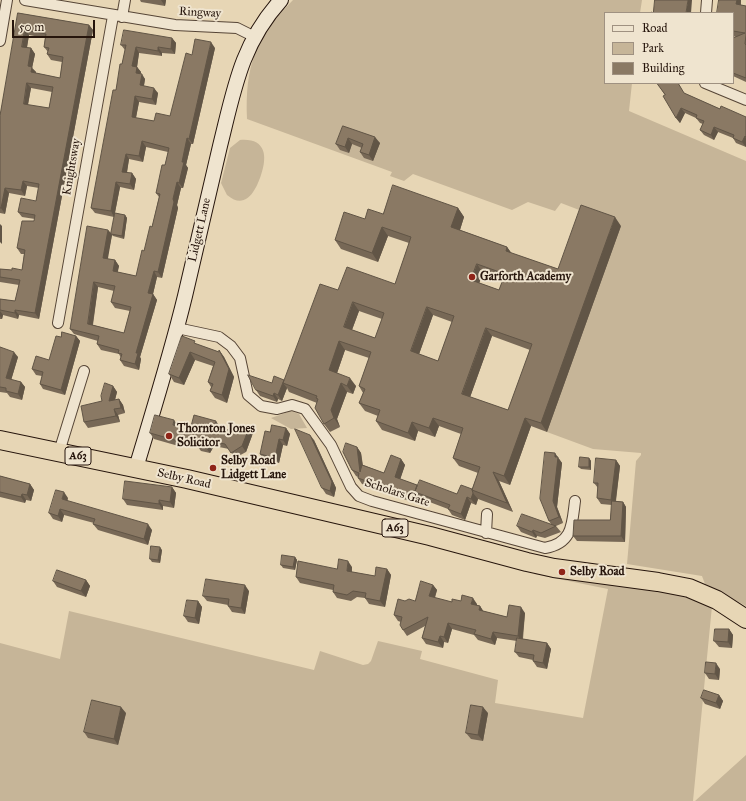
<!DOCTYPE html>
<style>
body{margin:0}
#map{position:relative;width:746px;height:801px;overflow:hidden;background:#e7d6b5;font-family:"IM FELL Great Primer",serif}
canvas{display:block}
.legend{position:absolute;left:604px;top:12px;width:130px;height:72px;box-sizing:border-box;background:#efe4cf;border:1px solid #9f9181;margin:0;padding:5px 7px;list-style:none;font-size:12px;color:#26150c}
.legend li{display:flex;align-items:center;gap:8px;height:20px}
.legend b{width:20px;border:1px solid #9f9181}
.scale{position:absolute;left:12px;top:20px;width:83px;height:18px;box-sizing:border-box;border:2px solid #26150c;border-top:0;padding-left:5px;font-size:12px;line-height:14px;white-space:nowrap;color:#26150c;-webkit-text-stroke:3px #efe4cf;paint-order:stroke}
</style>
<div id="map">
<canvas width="746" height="801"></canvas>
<ul class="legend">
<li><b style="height:5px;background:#efe4cf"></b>Road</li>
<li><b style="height:11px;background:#c6b598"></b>Park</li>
<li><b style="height:11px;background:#8a7964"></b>Building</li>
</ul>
<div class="scale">50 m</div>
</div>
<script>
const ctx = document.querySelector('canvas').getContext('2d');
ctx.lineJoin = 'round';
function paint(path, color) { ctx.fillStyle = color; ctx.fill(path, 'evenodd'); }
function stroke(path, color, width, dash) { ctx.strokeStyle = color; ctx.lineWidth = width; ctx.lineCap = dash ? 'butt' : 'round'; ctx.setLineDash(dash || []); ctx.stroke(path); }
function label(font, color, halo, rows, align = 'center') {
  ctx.font = font + ' "IM FELL Great Primer",serif'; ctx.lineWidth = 4; ctx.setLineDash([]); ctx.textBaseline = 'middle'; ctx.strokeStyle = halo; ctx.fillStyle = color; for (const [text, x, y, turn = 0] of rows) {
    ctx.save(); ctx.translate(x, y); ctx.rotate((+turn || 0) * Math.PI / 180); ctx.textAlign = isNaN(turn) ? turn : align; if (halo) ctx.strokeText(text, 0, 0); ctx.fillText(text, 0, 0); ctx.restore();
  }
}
paint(new Path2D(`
 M293,0h349l-2,13h-35v70h27l-3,28 117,50v445l-41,-22 -3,-8 -75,-12 9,-103 5,-6v-2l-48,-4 -46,-17 74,-206 -60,-23 -6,8 -27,-9 -16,8 -99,-36 -9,7 -14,-5 2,-4 -145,-53c-2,-53 8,-81 46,-119z
 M240,140c25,-2 28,15 21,35 -5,15 -15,36 -34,20l-6,-12 9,-35z
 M291,411l8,3 8,14 -16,1 -20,-11z
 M538,572l140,20 34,14 -19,195h-693v-158l60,16 9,-48 245,59 6,-19 43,14 5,-1 3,-3 7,-20 44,10 -2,8 78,21 -3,23 88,15 25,-129 -74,-15z
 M746,755v46h-51z`), '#c6b598');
const street = new Path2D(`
 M25,0l150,25 62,3 16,8
 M706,13l1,-13
 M122,17l3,-17
 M0,41l7,-41
 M705,83l41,17
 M58,323l55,-307
 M177,328l42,9 12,9 9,12 8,37 13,11 16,3 15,-4 13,4 26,36 20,42 8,9 13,5 173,47c28,-5 27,-24 30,-47
 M59,452l25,-81
 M486,533l1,-19`);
const secondary = new Path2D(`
 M136,468c17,-57 35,-114 49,-172 12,-50 23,-100 35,-150 14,-56 21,-102 61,-146`);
const highway = new Path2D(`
 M0,440l187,39 243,57 97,26 27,6 104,14 31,6 28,12 29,19`);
stroke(street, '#564536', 12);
stroke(secondary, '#26150c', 16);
stroke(highway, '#26150c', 20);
stroke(street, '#efe4cf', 10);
stroke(secondary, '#efe4cf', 14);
stroke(highway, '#e7d6b5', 18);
paint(new Path2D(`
 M140,0h26l-1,6 -24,-4z
 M719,0h22v5l5,1v76l-13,-6v-38l3,-1 -3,-1v-23z
 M18,13l71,12 4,5 -54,289 -20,-4 -1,4 -15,-4 -1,4h-2v-20l15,2 4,-16 -19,-3v2v-15l12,1h10l2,-16h-3l-4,-6 17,-27 1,-2 -13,-2 -4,-5 18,-11 3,-13 -12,-2 -2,10 -16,-3 -4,21 -5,-1v-97zM29,35l16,3 -1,9 4,5 -1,2 4,6 11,2 -2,16 -24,-5v-1l-4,-4 3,-14 -4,-6h-4zM31,88l21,4 -3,16 -21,-3z
 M172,38l4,5 -1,11 -13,-1v3l-23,-3 -2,14 4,5 -1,2 5,5 -1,7 14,7 -2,12 -17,-3 -3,16 18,3 16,-5 22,-61 23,-7 -22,96h-2l-5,21 2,3 -5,20h-2l-4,17 1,3 -16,70 -5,-1 -4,17 4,6 -17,57 1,2 -2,11 -15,-4 -4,-6 1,-2 -2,-4 -18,-4 -4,-6 1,-3 -24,-7 -4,-5 38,-99 3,3 3,-16 -19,-4 -4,-5 25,-118 6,-26 3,-14 -4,-5zM146,147l22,5 -3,13 -9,28 3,4 -7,30 -16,49 -19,-4 2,-6 -4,-6 -8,-1 5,-24 1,1 11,3 3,-21 -2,-3 -10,-2 5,-26 14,3 2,-11 -4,-6h-5l2,-14 14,3zM98,287l16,4 -3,11 4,6 15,3 -6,22 -31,-8z
 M657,83h21l6,10 36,16 26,8v30l-10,-4 -3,-5 -15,-6 -4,8 -10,-5 -4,-5 3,-6 -3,-1 -4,-5 -11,-5 -5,10 -4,-5 -11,-23z
 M343,126l37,17 -7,18 -9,-3 -4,-6 2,-4 -10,-4 -3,9 -9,-3 -4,-6z
 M458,208l6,9 -4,13 47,17 4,6 47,16 63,-43 -74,206 -16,-6 -21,59 -11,-4 14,31 -35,-13 -2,6 -5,-2 -6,17 -13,-5 -4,-6 -29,-11v-1l-1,3 -5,-2 -1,4 -50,-18 -4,-6v-1l-2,-1 -4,-6 5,-23 4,6 2,12 21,8 17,-14 4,6 -5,14 17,6 1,1 39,8 15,-5 6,-16 -19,-7 -6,-8 8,-24 -22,-8 -4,11 -17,-6 -3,10 -33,-11 -6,-9 2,-5 -13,-5 -6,-8 4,-10 -4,-7 10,-28 -24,-8 -8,23 19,13 -3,8 -6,-2 -10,27 3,8 -10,5 -6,-8 -7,-21 -28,-11 -2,-4 -5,13 -4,-2 -1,3 -17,-6 -4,-6 16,-7 12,-3v1l54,-91 57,-6 14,-41 -21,-7 -10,26 -37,-13 -6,-9 30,-21 18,-5zM483,273l20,7 -4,10 -20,-7zM359,311l23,8 -7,19 -23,-8zM433,315l19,7 -14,39 -19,-7zM492,336l38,14 -22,60 -38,-13z
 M76,336l4,5 -15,54 -22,-6 -3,-5 2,-8 -6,-1 -4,-6 17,-9 12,-23z
 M196,344l23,8v-2l5,7 10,20 -7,26 -12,-5 -5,-7 1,-4 -3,-5 5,-16 -18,-6 -11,25 -10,-3 -5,-8z
 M0,347l18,10 -7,23 10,2 4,5 -3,13 -12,-3 -3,-4 -7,-1z
 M113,386l4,6 -2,8 4,-1 4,6 2,8 -7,2 2,7 -32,6 -4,-6 18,-21z
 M178,426l12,4 30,-3v1l17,4 16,1 -7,19 -11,6 -6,-9 -15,-3 -4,7 -9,-2 -4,-5 -14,-4 -1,5 -28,-8 -4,-6z
 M286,428l4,6 -3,12 -4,-1 -4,18 -15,-3 -4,-6 10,-22z
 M314,440l22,48 -2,9 -8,-3 -4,-6z
 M589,458l2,3v9l-10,-1 -2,-2z
 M559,459l3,4 -5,44 6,16 -7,3 5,6 -16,6 -8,-2 -1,2 -15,-6 -4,-6 34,-2 -2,-3z
 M616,460l4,6 -4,35 7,1 3,5 -1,35 -48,-1 -4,-5 37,-16 2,-15 -11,-1 -4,-6 1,-10 -4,-5z
 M0,476l30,8 4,6 -3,11 -5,-1 -1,3 -25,-6z
 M172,487l4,6 -2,15 -11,-2v4l-36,-5 -4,-6z
 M68,498l-1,3 85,29 -4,15 -50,-15 -5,-6 1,-1 -30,-8 -2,7 -9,-3 -4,-6z
 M162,550l-2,13 -8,-1 -2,-3z
 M295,557l2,3 -2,10 -12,-2 -2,-3z
 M352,567v5l23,4 12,-7 4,6 -6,32 -16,-3 -4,-6 -8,-1 -6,4 -14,-3 -4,-6v-2l-33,-7 -4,-6z
 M86,580l4,6 -4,11 -29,-10 -4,-6z
 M433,585l4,5 -2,8 17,4 9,-1 16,3v1l3,1 3,5 24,6 18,-4 -2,26 24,4 4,6 -4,20 -10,-2 -4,-6v-1l-14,-3 -4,-5 2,-11 -20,-3 -2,7 -17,-5 -4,-5 -22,-6 -4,14 -4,-1 -1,6 -17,-4 -4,-6 3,-12 -18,10 -4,-6 -2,-8 -3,-1 -4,-6 11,-14h10z
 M249,591l-4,23 -13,-2 -4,-6v-1l-21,-4 -4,-5z
 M198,601l4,6 -3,17 -11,-2 -4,-6z
 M729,629l4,6 -1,13 -13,-1 -5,-6z
 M720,669l-1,11 -10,-1 -4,-6z
 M719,695l4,6 -3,8 -15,-5 -4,-6z
 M126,713l-8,32 -30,-7 -4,-6z
 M488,713l-5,28 -12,-2 -5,-6z`), '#776856');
paint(new Path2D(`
 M161,0h5l-1,6z
 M688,0h4l-1,13h-5z
 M737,0h4l-1,10 -4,-6z
 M89,25l4,5 -54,289 -4,-6z
 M25,30l4,5 -3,17 -4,-5z
 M172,38l4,5 -1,11 -4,-5z
 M211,42l4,6 -22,96 -4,-5z
 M136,47l3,6 -2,14 4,5 -1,6 -8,-12z
 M158,47l4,6v3l-4,-5z
 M31,48l4,6 -3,14 4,4 -1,6 -4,-6 -3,-6z
 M142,74l3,5 -2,11 -3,-5z
 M27,83l4,5 -4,21 -3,-5z
 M154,88l4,5 -2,12 -4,-6z
 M135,96l4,6 -4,20 -3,-5z
 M681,108l4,5 -5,10 -4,-5z
 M714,127l4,5 -4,8 -3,-5z
 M745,136l1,2v9l-4,-5z
 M375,137l5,6 -7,18 -4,-6z
 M187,138l4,6 -5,21 2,3 -5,20 -4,-5 3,-21z
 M348,138l4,6 -3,9 -4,-6z
 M142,141l4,6 -3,15 -4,-6z
 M126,154l3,5 -3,18 -4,-5z
 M132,173l4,6 -2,11 -4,-6z
 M23,181l4,5 -2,10 -4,-6z
 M116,182l4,5 -6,30 -3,-6z
 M177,182l4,6 -4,17 1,3 -16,70 -4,-6 15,-73z
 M5,188l4,5 -4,21 -4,-6z
 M458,208l6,9 -6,19 -7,-9z
 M125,215l2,3 -3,21 -2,-3z
 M615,217l6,9 -74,206 -6,-9z
 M0,224l2,2v18l-2,-2z
 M382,227l6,9 -10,26 -6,-9z
 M108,230l4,5 -5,29 -4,-6z
 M507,247l6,8 -7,-4z
 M115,260l4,6 -2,10 -4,-5z
 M477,264l6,9 -6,16 -6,-9z
 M154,271l3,6 -4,17 4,6 -17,57 1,2 -2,11 -4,-6 1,-11 12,-60z
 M94,282l4,5 -6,42 -4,-5z
 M353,302l6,9 -9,24 -6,-8z
 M427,307l6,8 -16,45 -6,-9z
 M15,310l4,5 -1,4 -3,-6z
 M0,311l3,4 -1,4 -2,-3z
 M486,328l6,8 -24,67 -6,-9z
 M76,336l4,5 -15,54 -4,-5z
 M339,341l6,9 -10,29 -6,-9z
 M219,350l5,7 10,20 -7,26 -5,-8z
 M14,352l4,5 -8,27 -4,-6z
 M190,352l5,8 -11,25 -5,-7z
 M350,378l6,8 -3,8 -6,-8z
 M284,380l3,5 -4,-2 4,5 -5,13 -4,-6z
 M21,382l4,5 -3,13 -4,-6z
 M341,383l6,9 -10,27 3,8 -6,-9 -3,-8z
 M113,386l4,6 -4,15 -4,-6z
 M274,393l4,6 -1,3 -4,-6z
 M119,399l4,6 2,8 -4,-5z
 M114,409l4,6 2,7 -4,-6z
 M433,418l6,8 -4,11 -6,-9z
 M525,418l6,8 -21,59 -6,-9z
 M174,420l4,6 -1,5 -4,-6z
 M216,421l4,6 -2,6 -4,-6z
 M412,422l6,9 -3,10 -7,-8z
 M249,428l4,5 -7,19 -4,-6z
 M286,428l4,6 -3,12 -4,-6z
 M310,435l4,5 22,48 -2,9 -4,-6z
 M179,436l4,6 -1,5 -4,-6z
 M279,439l4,6 -4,18 -4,-5z
 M210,441l4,5 -4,7 -4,-5z
 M357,447l4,6 3,25 -4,-6z
 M555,453l7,10 -5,44 6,16 -4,-6 -6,-16z
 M589,458l2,3v9l-2,-3z
 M401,459l4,6 -6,18 -4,-6z
 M616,460l4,6 -5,40 -4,-6z
 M493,472l6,9 14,31 -6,-9z
 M30,484l4,6 -3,11 -4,-6z
 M417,485l4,6 -6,1 4,5 -1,3 -4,-6z
 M172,487l4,6 -2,15 -4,-6z
 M64,492l4,6 -2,7 -4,-6z
 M409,492l4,6 -1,4 -4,-6z
 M473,493l5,6 -2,6 -5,-6z
 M22,494l4,6 -1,3 -4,-6z
 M467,497l4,6 -6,17 -4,-6z
 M159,500l4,6v4l-4,-6z
 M623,502l3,5 -1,35 -4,-6z
 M60,509l4,6 -2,7 -4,-6z
 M148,524l4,6 -4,15 -4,-6z
 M533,530l4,6 -1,2 -4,-6z
 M160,547l2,3 -2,13 -2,-3z
 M295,557l2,3 -2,10 -2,-3z
 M348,561l4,6 -1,10 -4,-6z
 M387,569l4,6 -6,32 -5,-6z
 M86,580l4,6 -4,11 -5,-6z
 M245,585l4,6 -4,23 -4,-6z
 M433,585l4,5 -4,12 -4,-6z
 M473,598l4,6 -1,6 -5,-6z
 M198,601l4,6 -3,17 -4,-6z
 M480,606l4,6 -5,-2z
 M521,607l4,6 -3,29 -4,-6z
 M448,623l4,6 -4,14 -4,-6z
 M729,629l4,6 -1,13 -4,-6z
 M493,632l4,6 -2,7 -4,-6z
 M440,636l4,6 -1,6 -5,-6z
 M547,643l4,6 -4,20 -4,-6z
 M716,663l4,6 -1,11 -4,-6z
 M719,695l4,6 -3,8 -4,-6z
 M121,707l5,6 -8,32 -4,-6z
 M483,707l5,6 -5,28 -5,-6z`), '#615546');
const building = new Path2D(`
 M655,0h33l-2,13h-35v-1l2,1z
 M719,0h18l-1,4 10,2v29l-1,9 1,1v33l-13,-5v-35l12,-5 -12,-2v-18h-16z
 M18,13l71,12 -54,288 -20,-3v3l-15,-3v-11l15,2 5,-21 -20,-3v-8l12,1v-2l10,2 3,-20 -8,-2 5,-27h12l1,-6 -17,-3 3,-14 15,3 3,-17 -16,-3 -2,9 -16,-2 -4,20h-1v-92zM25,30l21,4 -2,13 5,1 -2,6 16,3 -3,21 -29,-6 1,-5 -4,-1 3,-18 -9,-1zM27,83l26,4 -4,21 -25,-4z
 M124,30l48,8 -1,11 -13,-2v4l-22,-4 -4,19 5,1 -1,6 6,1 -2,11 14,3 -2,11 -17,-3 -3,21 22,4 2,-8 14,3 16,-63 6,2 3,-16 16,3 -22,97 -2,-1 -5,24h2l-5,21 -2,-1 -4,17 1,3 -16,70 -4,-1 -6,22 5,1 -17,59h2l-3,11 -15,-4 2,-6 -4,-1 1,-3 -22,-6 2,-8 -29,-7 17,-103 21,4 -5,28 12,2 -2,11 23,5 6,-26 2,1 6,-25 2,1 8,-33 -4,-1 6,-28h3l4,-17 -27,-7 -3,15 -13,-2 -4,18 10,1 -2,11 -14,-2 -5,29 -20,-3 22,-118h3l4,-26h2l4,-19h-5zM94,282l21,4 -4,16 20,5 -7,26 -36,-9z
 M657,83h21l6,10 36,16 1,-3 25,11v20l-1,-1 -3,6 -9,-4 1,-3 -20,-8 -3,8 -11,-5 4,-9 -8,-3 1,-3 -16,-7 -5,10 -13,-22 2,-1z
 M343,126l32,11 -6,18 -9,-3 3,-8 -15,-6 -3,9 -9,-3z
 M393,185l65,23 -7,19 56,20 -1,4 52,18 23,-64 34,12 -74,206 -16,-5 -21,58 -11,-4 14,31 -35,-13 8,-23 -27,-9 10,-30 -30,-10 -4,10 -17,-6 -4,11 -32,-12 4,-11 -21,-7 6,-14 -6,-3 12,-34 -32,-11 -10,29 21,8 -3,8 -6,-3 -10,27 3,8 -10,6 -9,-16 3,-9 -2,-1 1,-2 -34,-13 37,-99 18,6 9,-23 48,17 16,-47 -29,-10 -10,26 -37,-13 9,-28 21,7 3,-10 15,5zM477,264l28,10 -6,16 -28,-10zM353,302l31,11 -9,25 -31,-11zM427,307l27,9 -16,45 -27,-10zM486,328l46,16 -24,66 -46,-16z
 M115,213l10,2 -3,21 -11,-2z
 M62,332l14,4 -15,54 -21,-6 3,-12 -11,-3 4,-13 13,4 7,-24 5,1z
 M182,336l13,5 -1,2 25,9v-2l10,19 -7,26 -12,-4 3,-7 -5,-2 7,-20 -25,-10 -11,26 -10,-4z
 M0,347l14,5 -8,26 15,4 -3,12 -12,-3v-3l-6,-1z
 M248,375l24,8 2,-7 10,4 -6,15 -4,-2 -1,3 -17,-6z
 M105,383l8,3 -4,15 10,-2 2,9 -7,1 2,7 -32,6 -3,-16 21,-5 -1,-5z
 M155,415l19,5 -1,5 17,5 4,-15 22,6 -2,6 23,5 2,-7 10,3 -7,18 -11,7 -6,-9 -15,-3 -4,7 -10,-3 2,-4 -19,-5 -1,5 -28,-8z
 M272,425l14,3 -3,12 -4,-1 -4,19 -15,-4 5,-23 5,1z
 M295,429l15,6 22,47 -2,9 -8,-3z
 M346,443l11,4 3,25 2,-7 22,8 7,-18 10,4 -6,18 22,8 -3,9 -5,-2 -1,4 -50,-18 1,-5 -7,-3 -9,-18z
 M545,452l10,1v4h3l-5,44 6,16 -10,4 -9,-22z
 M580,457l9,1v9h-10z
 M596,458l20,2 -5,40 -14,-2 1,-15h-4z
 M0,476l30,8 -3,11 -5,-1 -1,3 -21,-5z
 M420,480l37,14 4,-9 11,4v1l1,3 -2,6 -4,-2 -6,17 -13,-5 2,-4 -35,-13z
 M125,481l47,6 -2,15 -11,-2v4l-36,-5z
 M56,490l8,2 -2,7 86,25 -4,15 -51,-15 2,-5 -35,-10 -2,7 -9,-3z
 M612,501l11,1 -2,34h-48l1,-16h36z
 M522,514l34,12 -15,7 -8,-3 -1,2 -15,-6z
 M151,546l9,1 -2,13 -8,-1z
 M282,555l13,2 -2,10 -12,-2z
 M339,559l9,2 -1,10 28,5 1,-9 11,2 -7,32 -15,-3 1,-5 -13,-2 -6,4 -14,-3 1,-7 -38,-8 2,-16 39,8z
 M57,570l29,10 -5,11 -28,-10z
 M206,579l39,6 -4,23 -13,-2 1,-7 -26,-3z
 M421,581l12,4 -4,11 23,6v-3l9,2 1,-6 11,3 -2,6 9,2 -1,4 28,7 2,-12 12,2 -3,29 -25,-4 -2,7 -17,-5 2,-4 -28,-7 -4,14 -4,-1 -2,6 -16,-4 6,-21 -25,13 -3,-5 2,-8 -8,-2 4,-16 7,2 4,-2 6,2z
 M187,600l11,1 -3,17 -11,-2z
 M715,629h14l-1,13 -14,-1z
 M517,638l30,5 -4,20 -10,-2 1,-6 -19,-3z
 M706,662l10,1 -1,11 -10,-1z
 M704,690l15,5 -3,8 -15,-5z
 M92,700l29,7 -7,32 -30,-7z
 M471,705l12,2 -5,28 -12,-2z`);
paint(building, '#8a7964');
stroke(building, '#615546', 1);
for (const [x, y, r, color] of [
 [472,277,4,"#8f2418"],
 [169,436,4,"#8f2418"],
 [213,468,4,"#8f2418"],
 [562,572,4,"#8f2418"]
]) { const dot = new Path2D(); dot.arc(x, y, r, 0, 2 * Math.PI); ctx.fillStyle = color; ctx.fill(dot); stroke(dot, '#efe4cf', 1.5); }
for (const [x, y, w] of [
 [78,456,26],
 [395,528,26]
]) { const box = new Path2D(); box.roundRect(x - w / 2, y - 9, w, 18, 3); ctx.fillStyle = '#efe4cf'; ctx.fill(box); stroke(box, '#26150c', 1); }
label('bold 11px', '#26150c', null, [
 ["A63",78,456],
 ["A63",395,528]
]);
label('12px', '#26150c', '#efe4cf', [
 ["Ringway",200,13,3],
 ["Knightsway",72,167,-80],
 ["Lidgett Lane",200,230,-77],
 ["Selby Road",184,479,13],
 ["Scholars Gate",397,493,18]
]);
label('bold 12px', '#26150c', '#efe4cf', [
 ["Garforth Academy",480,277],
 ["Thornton Jones",177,429],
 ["Solicitor",177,443],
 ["Selby Road",221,461],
 ["Lidgett Lane",221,475],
 ["Selby Road",570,572]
], 'left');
</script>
